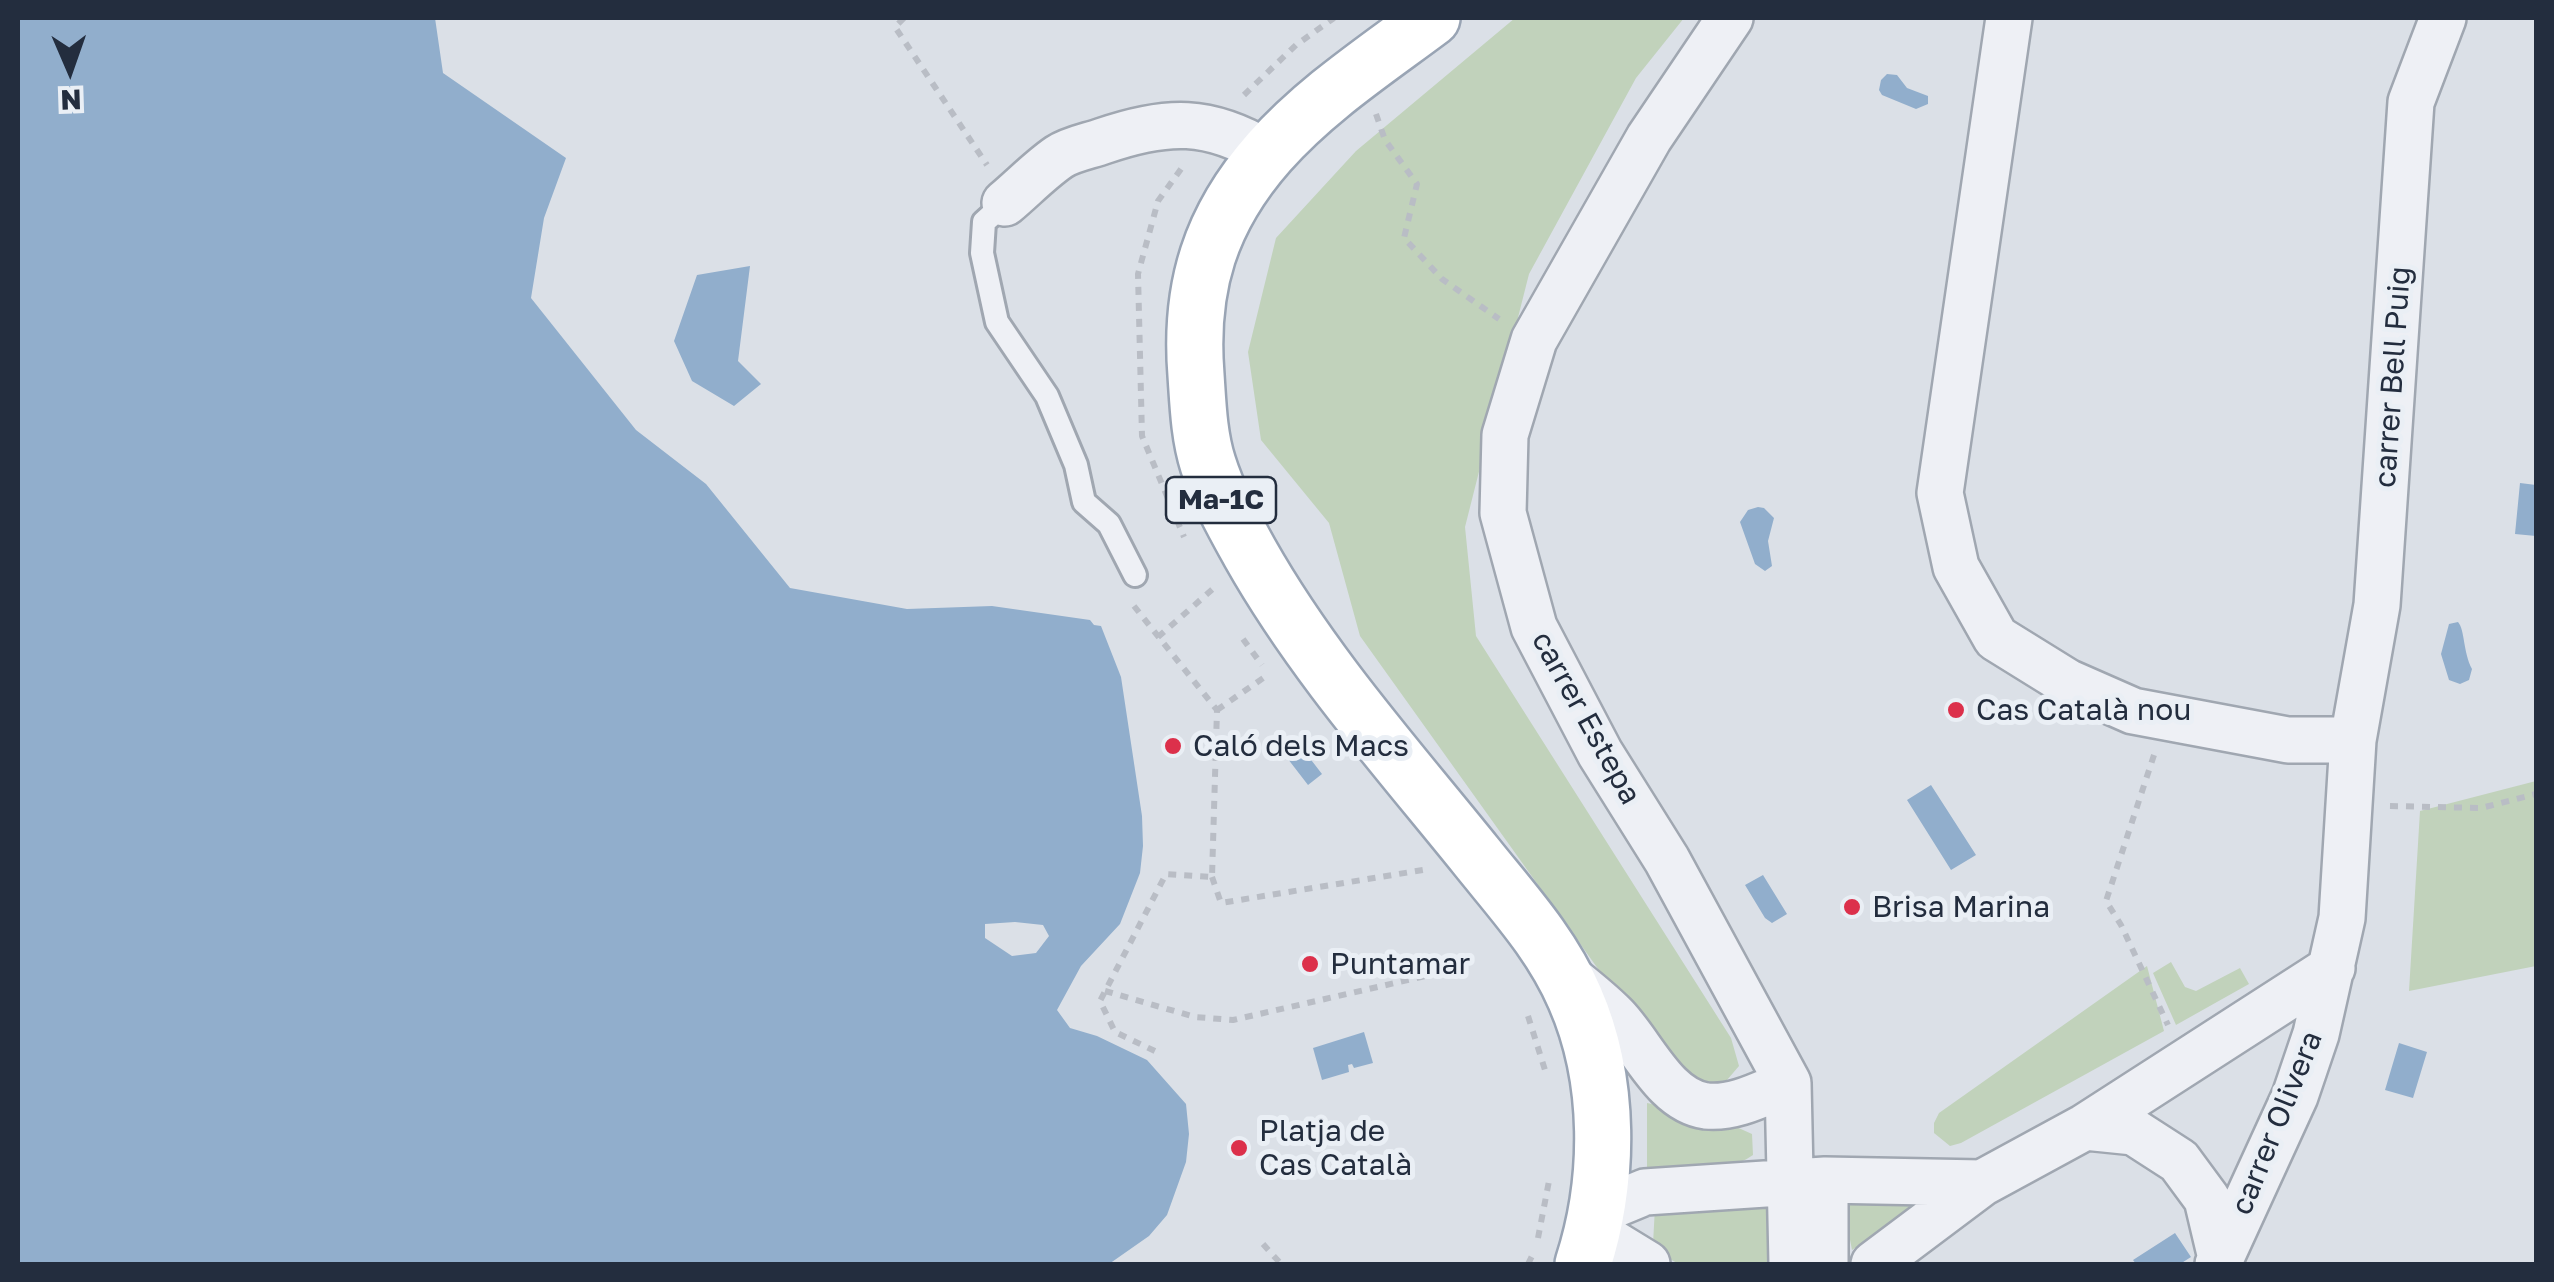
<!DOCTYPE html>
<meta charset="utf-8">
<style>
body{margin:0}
#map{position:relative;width:2554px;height:1282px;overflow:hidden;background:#dbe0e7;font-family:"Golos Text",sans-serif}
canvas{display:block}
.frame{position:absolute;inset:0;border:20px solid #232d3e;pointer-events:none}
.north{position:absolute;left:20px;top:20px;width:100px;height:100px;-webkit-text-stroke:8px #eaeff5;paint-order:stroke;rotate:178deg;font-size:28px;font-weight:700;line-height:40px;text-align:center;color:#232d3e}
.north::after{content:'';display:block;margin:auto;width:35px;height:45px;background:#232d3e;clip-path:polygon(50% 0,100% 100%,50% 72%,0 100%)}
</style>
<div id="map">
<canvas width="2554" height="1282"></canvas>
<div class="frame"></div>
<div class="north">N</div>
</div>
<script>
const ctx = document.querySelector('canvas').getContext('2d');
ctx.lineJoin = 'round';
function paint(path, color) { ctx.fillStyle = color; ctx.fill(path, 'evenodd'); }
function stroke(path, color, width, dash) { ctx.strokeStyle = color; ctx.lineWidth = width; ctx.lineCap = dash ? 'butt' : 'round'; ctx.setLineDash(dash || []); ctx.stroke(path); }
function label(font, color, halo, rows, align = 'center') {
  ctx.font = font + ' "Golos Text",sans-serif'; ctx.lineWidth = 10; ctx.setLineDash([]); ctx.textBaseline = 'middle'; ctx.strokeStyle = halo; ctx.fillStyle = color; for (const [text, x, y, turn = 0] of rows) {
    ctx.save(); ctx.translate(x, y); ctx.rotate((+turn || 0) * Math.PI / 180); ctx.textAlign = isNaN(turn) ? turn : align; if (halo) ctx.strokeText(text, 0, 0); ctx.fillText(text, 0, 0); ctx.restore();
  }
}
paint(new Path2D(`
 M1515,18h169l-48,60 -107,196 -64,253 11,109 255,402 8,28 -12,14 -20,6 -22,-13 -84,-100 -241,-337 -31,-113 -68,-83 -13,-88 28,-114 80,-87z
 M2536,781v185l-127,25 11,-180z
 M2171,962l14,25 11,4 44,-23 9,16 -73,41 -23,-52z
 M2147,966l17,65 -203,112 -11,3 -16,-13v-10l5,-10z
 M1647,1103l67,14 38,17 1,21c-29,21 -72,14 -106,12z
 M1932,1196l-80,54 -5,-26 2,-25z
 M1770,1206l9,58h-100l-15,-8 -11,-12 2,-37z`), '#c1d2bb');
paint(new Path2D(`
 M18,18h417l8,55 123,85 -22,60 -13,80 105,132 70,54 84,104 117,21 85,-3 98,14 4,5 7,1 20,51 21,139 1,30 -3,27 -20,51 -39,42 -24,44 13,18 27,8 50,24 39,44 3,30 -3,28 -19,53 -18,21 -40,28h-1091zM1015,922l28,3 6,11 -13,17 -24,3 -27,-18v-14z
 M1887,74l10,1 10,13 21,8v8l-12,5 -34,-14 -3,-5 2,-10z
 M750,266l-12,95 23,23 -27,22 -42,-25 -18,-40 23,-66z
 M2520,483l16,2v51l-21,-2z
 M1758,507l6,1 10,10 -6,23 4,25 -7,5 -10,-7 -15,-42 8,-12z
 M2458,622c7,8 5,30 14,47l-3,11 -9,4 -11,-4 -8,-26 8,-30z
 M1295,739l27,35 -14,11 -27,-35z
 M1931,785l45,70 -25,15 -44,-70z
 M1763,875l24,39 -15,9 -7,-5 -20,-33z
 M1364,1032l9,31 -19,5 -2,-4 -4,1 1,7 -27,8 -9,-32z
 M2399,1043l28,9 -14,46 -28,-8z
 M2175,1233l16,24 -11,7h-44l-3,-4z`), '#91aecc');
const lane = new Path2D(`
 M1005,203l-21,19 -2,31 15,69 50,74 29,69 8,37 25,22 26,51`);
const street = new Path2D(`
 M1730,18l-81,120 -115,202 -29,95 -2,78 31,114 66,126 67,107 121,223 4,181
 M2009,18l-69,475 16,74 40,71 71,44 66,29 155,29h65
 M1005,203c18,-15 35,-33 54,-46 12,-8 30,-11 44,-16 64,-22 106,-23 164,12
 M1565,974c16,13 33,26 48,41 28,27 50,85 93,91 29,3 57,-13 82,-23
 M2085,1127l49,5 45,29 28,38 14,59
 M1825,1180v84
 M1982,1183l103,-56 247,-159
 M1599,1211l46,-19 180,-12 157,3 -108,81
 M1593,1231l54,33
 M2218,1264l77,-168 21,-62 26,-116 11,-178 24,-135 34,-503 32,-84`);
const primary = new Path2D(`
 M1432,18c-56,42 -116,81 -163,134 -59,67 -80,135 -73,223 2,30 3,61 12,89 10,32 26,60 42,89 62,110 147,205 226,303 36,45 76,88 99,142 36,82 35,183 8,266`);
stroke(lane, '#a0a7b1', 28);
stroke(street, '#a0a7b1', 50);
stroke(primary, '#99a4b4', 60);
stroke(new Path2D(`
 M904,18l-9,9 92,138
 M1244,95l52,-50 38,-27
 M1376,114l9,26 32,44 -13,54 38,41 57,40
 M1181,169l-23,32 -20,73 4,162 42,101
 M1134,606l83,104 -5,167 -46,-3 -66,127 15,31 44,21
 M1158,637l56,-49
 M1243,639l19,26
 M1217,710l52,-36
 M2154,755l-48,146 15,24 47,100
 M2390,806l91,2 55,-14
 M1212,877l9,26 208,-34
 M1105,991l90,26 38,3 232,-53
 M1528,1016l17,54
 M1538,1238l11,-57
 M1263,1244l18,20
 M1528,1264l7,-14`), '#b9bdc5', 6, [8, 8]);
stroke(lane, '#eef0f5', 22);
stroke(street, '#eef0f5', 45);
stroke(primary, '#fff', 55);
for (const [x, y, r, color] of [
 [1956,710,10,"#dc304b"],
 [1173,746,10,"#dc304b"],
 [1852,907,10,"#dc304b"],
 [1310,964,10,"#dc304b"],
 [1239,1148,10,"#dc304b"]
]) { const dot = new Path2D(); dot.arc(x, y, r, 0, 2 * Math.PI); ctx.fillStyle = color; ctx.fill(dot); stroke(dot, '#eaeff5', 4); }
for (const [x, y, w] of [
 [1221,500,110]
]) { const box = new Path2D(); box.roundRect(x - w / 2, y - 23, w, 46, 8); ctx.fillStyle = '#eaeff5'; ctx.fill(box); stroke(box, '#232d3e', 2.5); }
label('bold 28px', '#232d3e', null, [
 ["Ma-1C",1221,500]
]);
label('30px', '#232d3e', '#eaeff5', [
 ["carrer Bell Puig",2393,377,-86],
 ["carrer Estepa",1586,718,61],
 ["carrer Olivera",2277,1123,-68]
]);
label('30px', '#232d3e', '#eaeff5', [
 ["Cas Català nou",1976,710],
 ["Caló dels Macs",1193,746],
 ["Brisa Marina",1872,907],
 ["Puntamar",1330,964],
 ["Platja de",1259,1131],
 ["Cas Català",1259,1165]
], 'left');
</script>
